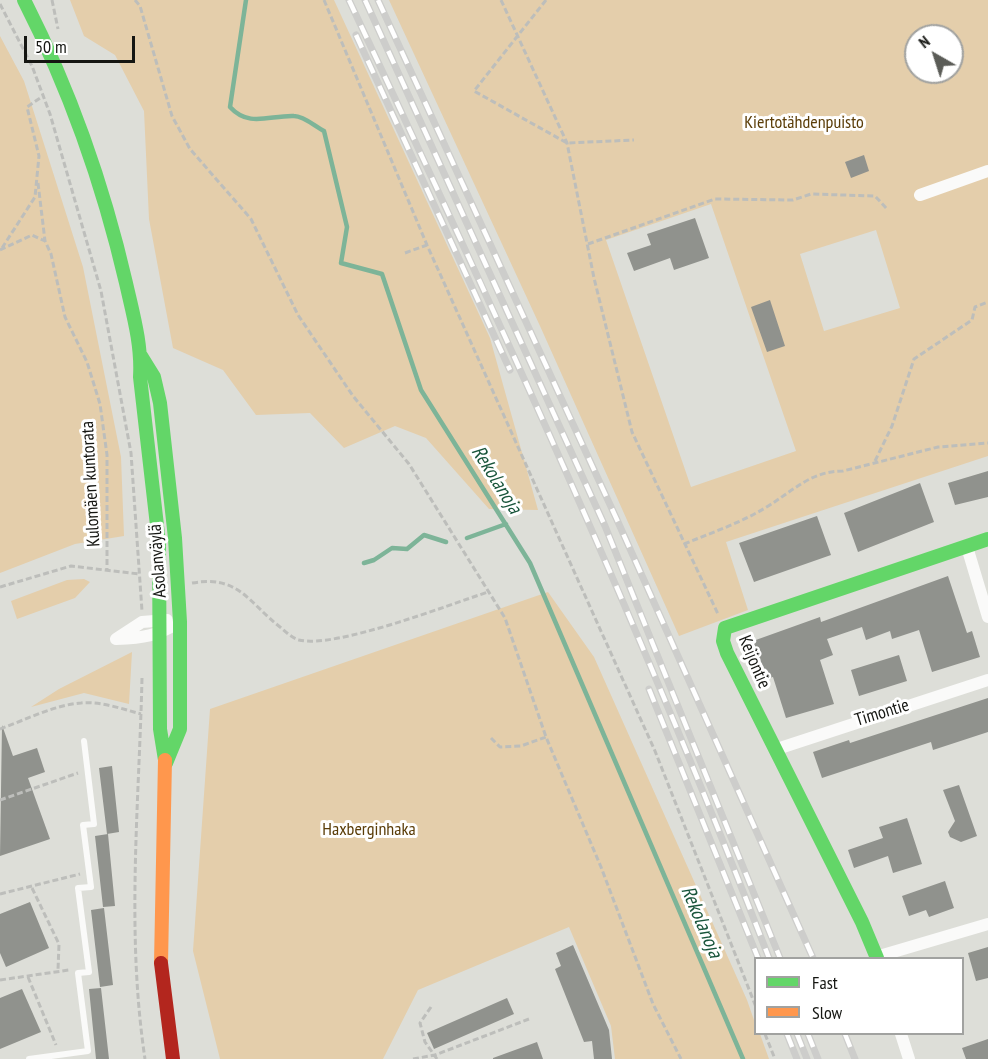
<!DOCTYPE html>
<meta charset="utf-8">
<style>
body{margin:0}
#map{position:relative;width:988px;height:1059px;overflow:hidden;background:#ddded8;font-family:"PT Sans Narrow",sans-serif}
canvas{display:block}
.legend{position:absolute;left:754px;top:957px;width:210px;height:78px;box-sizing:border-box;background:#fff;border:2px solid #a1a2a0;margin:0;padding:8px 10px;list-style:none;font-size:18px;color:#151612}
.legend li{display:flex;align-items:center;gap:12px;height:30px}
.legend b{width:30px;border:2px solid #a1a2a0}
.north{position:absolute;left:904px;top:24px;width:60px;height:60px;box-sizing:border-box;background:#fff;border:2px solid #a1a2a0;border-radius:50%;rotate:321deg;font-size:16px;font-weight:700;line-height:24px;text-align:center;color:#151612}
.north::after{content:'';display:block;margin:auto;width:21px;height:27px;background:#5b5c57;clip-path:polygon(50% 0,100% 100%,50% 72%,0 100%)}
.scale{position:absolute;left:24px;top:36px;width:111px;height:27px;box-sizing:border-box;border:3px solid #151612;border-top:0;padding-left:8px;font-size:18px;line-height:21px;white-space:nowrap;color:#151612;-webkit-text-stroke:4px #fff;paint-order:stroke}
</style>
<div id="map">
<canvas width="988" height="1059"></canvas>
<ul class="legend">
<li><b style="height:8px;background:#63d668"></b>Fast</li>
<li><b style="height:8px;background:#ff974d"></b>Slow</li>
</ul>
<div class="north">N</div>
<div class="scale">50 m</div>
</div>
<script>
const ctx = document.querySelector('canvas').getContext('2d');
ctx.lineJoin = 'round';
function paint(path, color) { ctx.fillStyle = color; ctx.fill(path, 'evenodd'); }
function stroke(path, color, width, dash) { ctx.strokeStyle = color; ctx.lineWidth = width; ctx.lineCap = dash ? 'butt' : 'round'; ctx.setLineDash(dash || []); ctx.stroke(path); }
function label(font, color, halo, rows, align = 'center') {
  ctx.font = font + ' "PT Sans Narrow",sans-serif'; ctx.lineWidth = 6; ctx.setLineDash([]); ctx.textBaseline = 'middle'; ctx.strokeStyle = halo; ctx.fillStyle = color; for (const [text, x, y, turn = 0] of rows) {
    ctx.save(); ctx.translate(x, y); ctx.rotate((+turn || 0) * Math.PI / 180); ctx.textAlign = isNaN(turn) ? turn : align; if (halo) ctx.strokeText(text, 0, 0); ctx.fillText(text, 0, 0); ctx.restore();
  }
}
paint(new Path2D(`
 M70,0h264l156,338 48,172 -49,-1 -63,-71 -31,-12 -51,22 -34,-35 -54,2 -33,-45 -50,-22 -24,-129 -5,-108 -29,-56 -31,-19z
 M389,0h599v456l-262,86 22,68 -69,26 -139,-310zM916,36h36v36h-36zM711,204l85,247 -105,36 -85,-247zM876,230l24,78 -76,23 -24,-77z
 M0,36l24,45 59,186 38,190 3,79 -49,8 -75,29z
 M84,579l6,3 -15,16 -58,21 -6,-18 56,-21z
 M548,592l46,65 153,343 8,23 1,11h4l9,25h-154l-4,-33 -42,-99 -151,63 -35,69h-163l-27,-108 17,-242z
 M132,652l-3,52 -45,-11 -53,14 28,-18z`), '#e4ceab');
stroke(new Path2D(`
 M246,0l-16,107c19,21 40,8 64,9 10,0 22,11 30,15l23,96 -6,36 41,11 39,116 109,173 213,496
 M467,538l39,-14
 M364,563l10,-3 18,-12 15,1 17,-14 22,7`), '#7db498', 4.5);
paint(new Path2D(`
 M864,155l5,16 -18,7 -6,-16z
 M695,218l14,40 -35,12 -4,-12 -36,13 -7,-18 24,-8 -4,-11z
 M770,300l15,46 -18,6 -16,-45z
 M988,471v26l-33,8 -7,-22z
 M920,483l14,39 -76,30 -14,-39z
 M817,516l14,39 -77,27 -15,-39z
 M948,576l19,57 5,-2 8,26 -48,15 -13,-42 -27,9 -2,-8 -24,9 -4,-13 -35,12 6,16 -13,5 14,44 -48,14 -13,-41 -8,2 -12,-38 67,-24 1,5z
 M899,655l8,26 -48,15 -8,-26z
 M988,698v34l-55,18 -2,-8 -109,36 -9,-26 36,-12 1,3z
 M2,725l11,31 24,-8 8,24 -17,6 22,61 -50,17z
 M112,766l7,66 -12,2 -8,-66z
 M959,785l18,51 -16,6 -11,-5 -2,-5 7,-11 -12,-31z
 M907,818l15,46 -29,9 -5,-17 -34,12 -6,-18 35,-12 -4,-11z
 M108,834l7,72 -12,1 -8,-71z
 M945,881l9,27 -25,9 -3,-7 -17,6 -7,-20z
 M30,902l19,46 -43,19 -6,-14v-39z
 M104,908l9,77 -13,2 -9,-77z
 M573,945l36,85 3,29h-18l-2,-18 -8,1 -29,-73 6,-3 -5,-13z
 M988,947v31l-12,3 -8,-28z
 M101,988l8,71h-13l-7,-70z
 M22,989l19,43 -41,17v-51z
 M507,998l7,16 -80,35 -7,-16z
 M988,1039v20h-22l-4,-11z
 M537,1042l6,17h-50v-1z`), '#90928d');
stroke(new Path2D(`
 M52,0l6,29
 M135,0l5,6 32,110 18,33 61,70 47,96 55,81 56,68 96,154 41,119 55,130 52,137 28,55
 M324,0l103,245 228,506 101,256
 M501,0l66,143 27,135 38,154 86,182
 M546,0l-72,91 93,52 67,-3
 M0,4l32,62 18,48 51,177 30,162 11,158
 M38,183l7,58
 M588,244l127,-45 78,1 18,-6 64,2 13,14
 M2,248l33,-51 4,-41 -12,-49 16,-11
 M0,250l32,-15 13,6 6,13 14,63 22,45 13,42 7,51v114
 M405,253l22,-8
 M875,461l17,-35 22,-67 58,-39 3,-13 13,-5
 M684,544c27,-11 56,-21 81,-36 27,-16 45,-37 78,-37l95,-24 50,-4
 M192,583c47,-8 56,19 88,44 6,5 12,11 19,13 36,9 149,-35 189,-48
 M0,587l71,-21 68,8
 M142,678c-3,128 -16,254 3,381
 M0,729c25,-9 54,-24 81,-26 20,-2 41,6 60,11
 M491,738l9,9 21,-1 25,-9
 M0,800l78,-27
 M32,888l27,56 -1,26
 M0,894l80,-20
 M28,977l28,68
 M0,980l69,-10
 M431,1007l-11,16 5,19 12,17
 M765,1034l10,25
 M413,1059l22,-4 94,-36`), '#bdbebb', 3, [6, 3]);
stroke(new Path2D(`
 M29,1059l59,-8 -10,-78 11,-1 -11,-84 13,-1 -8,-62 11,-1 -10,-83`), '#fafaf9', 6);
stroke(new Path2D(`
 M920,195l68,-24
 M967,547l21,70
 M116,639l26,-17 25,-2
 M116,639c28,-1 40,-3 64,-17
 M777,749l211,-69
 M876,957l112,-33
 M901,1034l8,25`), '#fafaf9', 12);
stroke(new Path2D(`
 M24,0c46,90 79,184 102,283 7,31 16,62 14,94l19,166 1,186 5,31
 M141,356l13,21 6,26 15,135 5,84v107l-14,34
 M877,958l-15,-36 -135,-269 -4,-12 2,-13 263,-89`), '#63d668', 14);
stroke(new Path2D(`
 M161,963l4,-203`), '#ff974d', 14);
stroke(new Path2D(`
 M161,963l12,96`), '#b3261e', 14);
const rail = new Path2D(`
 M349,0c148,316 295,633 420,958
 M365,0l240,526 175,432
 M378,0l240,522 195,436
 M356,35l154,335
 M649,689l109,269
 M787,1034l10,25
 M797,1034l10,25
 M808,1034l10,25
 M845,1034l10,25`);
stroke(rail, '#cdcdcb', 7);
stroke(rail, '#fff', 4.5, [14]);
label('18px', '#5a3c07', '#fff', [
 ["Kiertotähdenpuisto",804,123],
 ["Haxberginhaka",369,830]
]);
label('18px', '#151612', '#fff', [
 ["Kulomäen kuntorata",91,484,-93],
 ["Asolanväylä",158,561,-94],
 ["Keijontie",754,662,67],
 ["Timontie",882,713,-17]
]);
label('italic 20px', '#19553b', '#fff', [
 ["Rekolanoja",496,480,58],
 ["Rekolanoja",701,922,67]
]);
</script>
